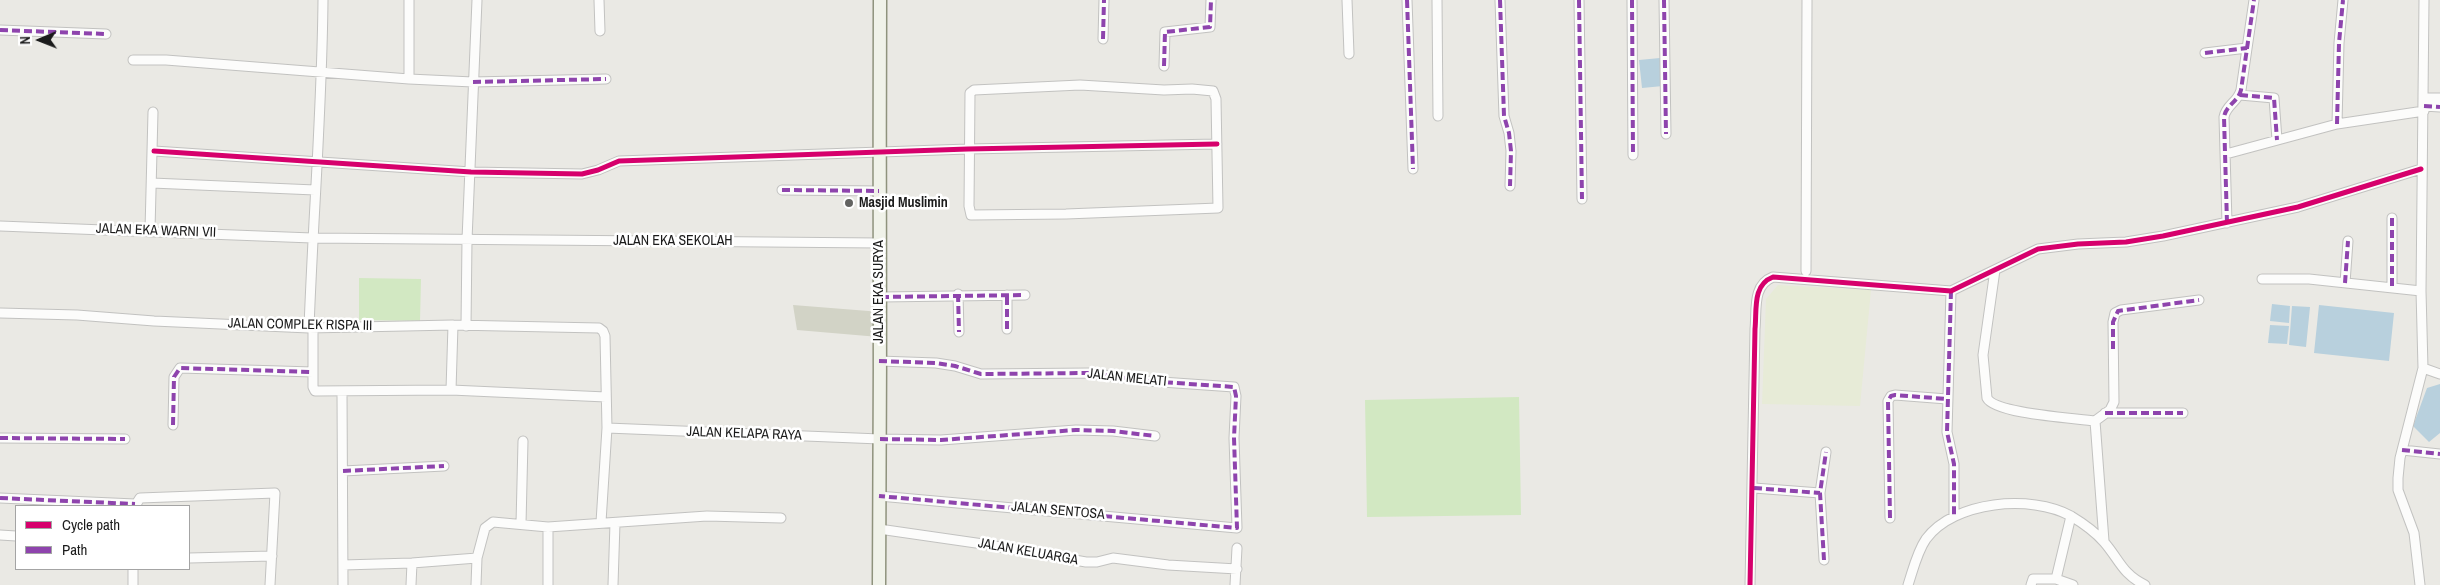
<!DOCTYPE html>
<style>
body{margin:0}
#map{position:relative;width:2440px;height:585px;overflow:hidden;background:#eae9e4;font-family:"Archivo Narrow",sans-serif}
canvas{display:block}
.legend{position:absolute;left:15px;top:505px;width:175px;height:65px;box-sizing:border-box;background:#fff;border:1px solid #a4a4a4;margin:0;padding:6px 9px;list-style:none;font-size:15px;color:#1b1b1b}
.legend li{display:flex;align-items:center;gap:10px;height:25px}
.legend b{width:25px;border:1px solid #a4a4a4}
.north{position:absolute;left:15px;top:15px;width:50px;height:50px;-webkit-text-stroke:4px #fff;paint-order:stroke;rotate:269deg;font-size:14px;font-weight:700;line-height:20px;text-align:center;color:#1b1b1b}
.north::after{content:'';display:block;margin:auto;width:18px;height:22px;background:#1b1b1b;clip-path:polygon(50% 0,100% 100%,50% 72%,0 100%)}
</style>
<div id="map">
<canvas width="2440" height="585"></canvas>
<ul class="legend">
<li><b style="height:6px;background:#d6006c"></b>Cycle path</li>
<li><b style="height:6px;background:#8e44ad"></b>Path</li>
</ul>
<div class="north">N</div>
</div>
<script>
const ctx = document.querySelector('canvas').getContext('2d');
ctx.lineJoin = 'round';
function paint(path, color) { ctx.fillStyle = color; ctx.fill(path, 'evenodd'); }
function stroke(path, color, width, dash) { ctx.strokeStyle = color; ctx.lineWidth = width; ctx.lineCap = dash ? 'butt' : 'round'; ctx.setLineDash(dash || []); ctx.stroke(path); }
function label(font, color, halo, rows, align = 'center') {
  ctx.font = font + ' "Archivo Narrow",sans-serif'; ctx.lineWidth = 5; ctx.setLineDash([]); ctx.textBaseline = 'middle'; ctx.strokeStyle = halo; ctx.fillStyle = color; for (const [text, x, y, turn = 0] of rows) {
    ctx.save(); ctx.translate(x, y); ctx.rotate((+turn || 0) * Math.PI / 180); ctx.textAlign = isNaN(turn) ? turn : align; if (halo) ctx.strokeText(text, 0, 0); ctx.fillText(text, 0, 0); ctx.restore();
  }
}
paint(new Path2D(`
 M793,305l88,7 -2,25 -82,-7z`), '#d2d3c6');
paint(new Path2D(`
 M1778,285l93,5 -11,116 -98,-2 4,-105z`), '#e7ebd7');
paint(new Path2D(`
 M359,278l62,1 -1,42 -61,-1z
 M1519,397l2,118 -154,2 -2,-117z`), '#d2e8c2');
paint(new Path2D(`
 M1660,58l3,28 -21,2 -3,-28z
 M2272,304l18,2 -1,17 -19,-2z
 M2319,305l75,8 -5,48 -75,-8z
 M2292,306l18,1 -4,40 -17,-2z
 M2270,325l19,1 -2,18 -19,-1z
 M2440,384v49l-11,9 -16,-16 14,-38z`), '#b8d0dd');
const street = new Path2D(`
 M409,0v79
 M599,0l1,31
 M1347,0l2,54
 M1407,0l6,169
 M1437,0l1,116
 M1500,0l4,116 5,17 2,18 -1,35
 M1579,0l3,199
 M1632,0l1,155
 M1664,0l2,134
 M0,30l106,4
 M1103,39l1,-39
 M2205,53l42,-5
 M133,60h33l243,19 64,3 133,-3
 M1164,66l1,-34 45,-5 1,-27
 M1080,85l84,5 28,-1 21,2 3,8 2,109 -152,6 -95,1 -2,-9 1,-113 4,-3z
 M2240,95l34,3 3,42
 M2424,98h16
 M2424,106l16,1
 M2337,124l2,-81 4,-43
 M154,151l317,21 111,2 16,-4 21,-9 349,-12 249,-5
 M2226,154l111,-30 87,-13
 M152,183l163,7
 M782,190l97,1
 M2392,218v69
 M2227,223l-3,-106c2,-12 14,-15 17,-27l13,-90
 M0,226l312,12 567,5
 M150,230l3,-118
 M1995,270l-12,85 4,43c8,16 88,20 108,23l15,-11 4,-8 -1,-80 2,-9 6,-3 78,-10
 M1806,271l1,-271
 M2262,279h47l112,12
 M2345,283l3,-42
 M1951,291l-4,141 7,32v51
 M958,294l1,38
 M881,297l144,-2
 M0,313l77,2 77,6 155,7 144,-3 146,3 4,3 2,5 2,92 -6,94
 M466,326l1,-86 10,-240
 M313,327v60l2,4 136,-1 155,7
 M309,328c4,-110 13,-218 14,-328
 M1007,329v-34
 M879,361l57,2 19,3 26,8 109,-1 57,8 87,6 2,9 -2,42 3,90 -358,-32
 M2423,368l17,6
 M451,390l2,-65
 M342,392l1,193
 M2105,413h78
 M2095,421l9,120
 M173,425l1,-48 6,-9 133,4
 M607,428l273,11 61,1 135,-10 37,1 42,5
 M0,438l125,1
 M2402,450l38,4
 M343,471l101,-5
 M1754,488l66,5
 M0,498l135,6
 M135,506l5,-8 135,-5 -5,92
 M1890,518l-2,-117 3,-5 4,-1 52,4
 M521,524l2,-83
 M879,529l104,15 103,18h11l16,-4 55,7 69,4
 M0,535l16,1
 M189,558l83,-2
 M1824,560l-4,-67 6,-41
 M343,565l69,-2 65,-5 8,-30 8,-6 55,5 159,-11 74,2
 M2056,579l17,6
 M133,585v-16
 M411,585l1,-22
 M476,585l1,-27
 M548,585v-58
 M613,585l2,-62
 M1235,585l2,-37
 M1750,585l5,-256c2,-19 -3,-44 18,-52l178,14 87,-42 40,-5 48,-2 37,-6 135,-29 123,-38
 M1908,585c5,-15 9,-33 18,-46 28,-38 105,-45 145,-23 10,6 25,17 33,26 15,17 18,32 41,43
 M2031,585l2,-6h23l15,-63
 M2420,585l-6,-52 -16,-43v-12l2,-20 23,-90 -2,-77 3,-291`);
const secondary = new Path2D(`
 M879,585c2,-195 0,-390 1,-585`);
stroke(street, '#c2c2c0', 11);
stroke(secondary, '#8f937d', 15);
stroke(street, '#fcfcfb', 9);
stroke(secondary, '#f0f2e9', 12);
stroke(new Path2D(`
 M1407,0l6,169
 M1500,0l4,116 5,17 2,18 -1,35
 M1579,0l3,199
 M1632,0l1,155
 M1664,0l2,134
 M0,30l106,4
 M1103,39l1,-39
 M2205,53l42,-5
 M1164,66l1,-34 45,-5 1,-27
 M473,82l133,-3
 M2240,95l34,3 3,42
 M2424,106l16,1
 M2337,124l2,-81 4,-43
 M782,190l97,1
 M2392,218v69
 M2227,223l-3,-106c2,-12 14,-15 17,-27l13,-90
 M2345,283l3,-42
 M1951,291l-4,141 7,32v51
 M958,294l1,38
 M881,297l144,-2
 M1007,329v-34
 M2113,349v-27l5,-11 81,-11
 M879,361l57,2 19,3 26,8 109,-1 57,8 87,6 2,9 -2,42 3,90 -358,-32
 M2105,413h78
 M173,425l1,-48 6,-9 133,4
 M0,438l125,1
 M880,439l61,1 135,-10 37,1 42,5
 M2402,450l38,4
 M343,471l101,-5
 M1754,488l66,5
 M0,498l135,6
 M1890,518l-2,-117 3,-5 4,-1 52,4
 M1824,560l-4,-67 6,-41`), '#8e44ad', 4, [8, 4]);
stroke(new Path2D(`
 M154,151l317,21 111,2 16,-4 21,-9 349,-12 249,-5
 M1750,585l5,-256c2,-19 -3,-44 18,-52l178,14 87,-42 40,-5 48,-2 37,-6 135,-29 123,-38`), '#d6006c', 5);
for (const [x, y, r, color] of [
 [849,203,5,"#636361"]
]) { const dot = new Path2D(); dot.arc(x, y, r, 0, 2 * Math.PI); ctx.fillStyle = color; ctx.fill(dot); stroke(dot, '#fff', 2); }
label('bold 14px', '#1b1b1b', '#fff', [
 ["Masjid Muslimin",859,203]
], 'left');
label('14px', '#1b1b1b', '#fff', [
 ["JALAN EKA WARNI VII",156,231,2],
 ["JALAN EKA SEKOLAH",673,241],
 ["JALAN EKA SURYA",879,292,-90],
 ["JALAN COMPLEK RISPA III",300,325,1],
 ["JALAN MELATI",1127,378,6],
 ["JALAN KELAPA RAYA",744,434,2],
 ["JALAN SENTOSA",1058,511,5],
 ["JALAN KELUARGA",1028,552,10]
]);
</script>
